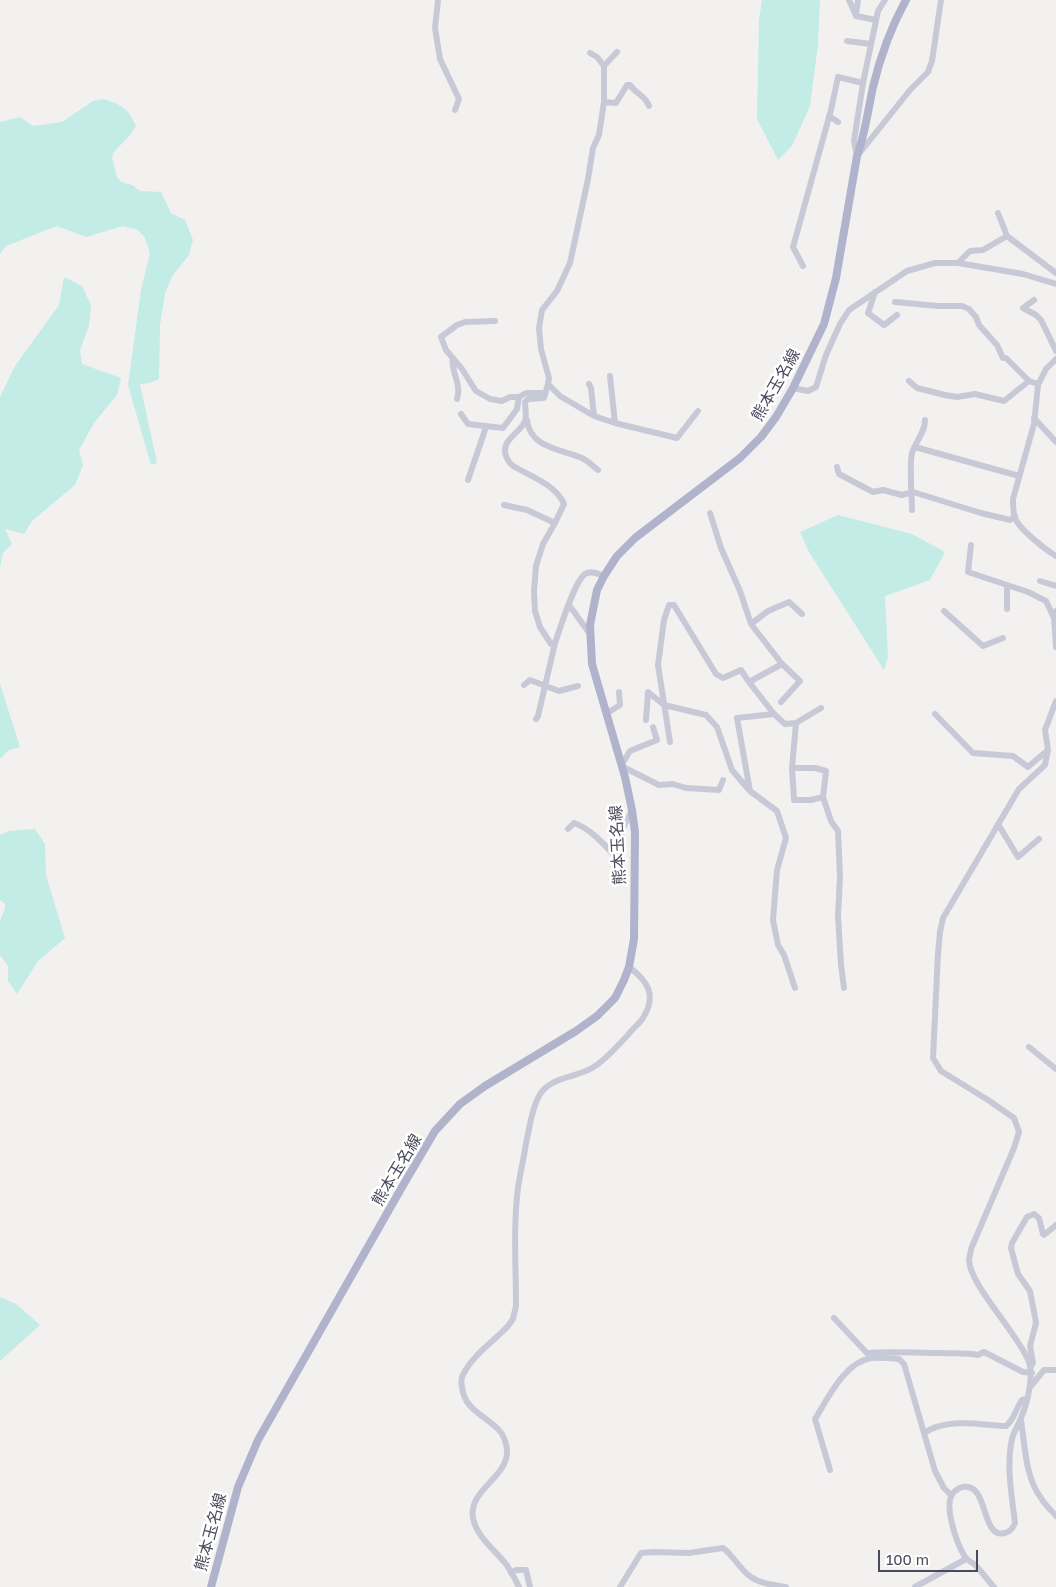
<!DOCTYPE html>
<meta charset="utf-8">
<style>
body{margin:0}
#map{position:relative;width:1056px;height:1587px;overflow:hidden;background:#f2f1f0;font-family:"Golos Text",sans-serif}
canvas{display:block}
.scale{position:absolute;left:878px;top:1550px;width:100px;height:22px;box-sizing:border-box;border:2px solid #494a5c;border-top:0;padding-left:6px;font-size:15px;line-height:18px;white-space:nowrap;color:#494a5c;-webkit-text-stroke:4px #fff;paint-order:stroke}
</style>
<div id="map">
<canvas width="1056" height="1587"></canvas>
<div class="scale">100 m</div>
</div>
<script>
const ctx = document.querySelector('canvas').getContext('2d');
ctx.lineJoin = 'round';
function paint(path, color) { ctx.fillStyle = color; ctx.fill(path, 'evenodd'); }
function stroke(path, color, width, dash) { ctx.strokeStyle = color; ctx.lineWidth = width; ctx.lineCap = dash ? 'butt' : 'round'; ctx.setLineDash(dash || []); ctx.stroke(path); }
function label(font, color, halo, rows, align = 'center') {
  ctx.font = font + ' "Golos Text","Noto Sans JP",sans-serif'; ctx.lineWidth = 5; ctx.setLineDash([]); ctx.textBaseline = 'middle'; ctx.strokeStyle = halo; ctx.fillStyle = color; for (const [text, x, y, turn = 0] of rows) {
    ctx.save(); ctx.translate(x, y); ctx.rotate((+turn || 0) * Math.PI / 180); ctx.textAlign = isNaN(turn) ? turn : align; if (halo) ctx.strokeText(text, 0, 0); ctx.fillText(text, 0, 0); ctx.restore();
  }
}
paint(new Path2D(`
 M762,0h58l-2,45 -8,61 -18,40 -14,14 -21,-41 2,-99z
 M103,99c18,6 25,8 33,27l-6,9 -17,18 -1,5 5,19 4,5 11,3 8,6 21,1 10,21 14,7 8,20 -4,15 -16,20 -8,18 -5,32 -1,54 -9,4 -10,1 17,79 -6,2 -23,-80 13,-95 9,-37 -5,-15 -7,-8 -15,-4 -37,11 -29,-11 -51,20 -6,8v-132l20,-5 13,9 29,-4 31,-21z
 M64,277l18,9 9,19 -2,21 -9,24 2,14 39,14 -4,17 -23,28 -15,27 4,15 -8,20 -43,36 -8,13 -19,-5 7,15 -9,9 -3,14v-170l15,-31 44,-61z
 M838,515l74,19 33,18 -15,28 -45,16 3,61 -4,13 -75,-118 -9,-20z
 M0,684l20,63 -11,3 -9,9z
 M35,829l10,15 1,31 19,63 -27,23 -21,33 -9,-13v-15l-8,-11v-34l5,-12v-5l-5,-4v-65l8,-4z
 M0,1297l16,7 24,21 -40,36z`), '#c2ece5');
stroke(new Path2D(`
 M438,0l-3,28 5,31 19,40 -4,11
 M849,0l7,16 20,4
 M856,14l2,-14
 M847,41l24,3
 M590,53l7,4 7,9
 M604,102v-36l13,-14
 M829,116l9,6
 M858,155l52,-65 18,-18 4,-11 9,-61
 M857,156l-3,-15 9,-58 15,-72 7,-11
 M998,213l9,23 49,37
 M958,263l12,-12 13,-1 24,-14
 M803,266l-10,-19 38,-137 7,-33 25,6
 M875,292l-7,21 16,12 13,-10
 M1034,300l-11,8 13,7 5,5 15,31
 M895,302l43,4h24l7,3 7,8 3,8 18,20 6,13h3l23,23
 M495,321l-30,1 -8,3 -16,12 5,13 16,19 14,22 14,8 12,2 8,-4h9
 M453,358c-3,13 9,25 4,41
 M1056,359l-10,10 -8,16 -4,39 -21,75c0,7 0,13 2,19 4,11 31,32 41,38
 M909,381l8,7 28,7 12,2 18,-3 29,7 25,-20 9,3
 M548,384l1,-6 -8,-29 -2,-21 3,-18 15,-19 13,-28 18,-84 5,-31 6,-13 5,-33 12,1 11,-18h3c6,9 16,11 19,21
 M589,384l2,4 3,28 -34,-20 -12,-12 -4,14 -16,1 -3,3c0,6 2,14 0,19 -5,13 -25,19 -19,35 2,5 5,9 9,11 17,10 41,18 49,37l-9,19 -12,21 -7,22 -2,25 1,20 5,16 11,17 4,-1c5,-14 19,-61 30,-69 6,-4 13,0 19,2
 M793,388l15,3 8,-4 10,-32 14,-31 9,-14 58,-39 28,-8h23l65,11 33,10
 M461,414l7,10 35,4 14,-19 2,-12 7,-4h17
 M594,416l21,7 -5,-47
 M1034,418l22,24
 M527,420c3,28 33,29 55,38 6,3 11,8 16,12
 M615,423l62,15 21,-27
 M915,447l104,29
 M837,467l2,7 34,18 10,-2 19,5 11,-3 68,21 29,7 5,-4
 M468,480l18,-53
 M504,505l23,5 28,13
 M912,510c0,-15 -3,-46 0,-57 4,-13 13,-20 13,-33
 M710,513l11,35 19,43 11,33 31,40 18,17 -19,21
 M971,545l-3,27 60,20 18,9 8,17
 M1040,581l16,5
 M569,605l21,29
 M1007,609v-23
 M944,611l39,35 20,-8
 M1056,611l-2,5 2,31
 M751,624l17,-13 21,-9 13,12
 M749,682l25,32 -37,4 13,73 27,20 9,27 -9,32 -4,50 5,25 6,10 11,33
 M524,685l6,-5 29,11 19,-5
 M606,714l14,-9 -1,-13
 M774,714l11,10 11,-1 25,-15
 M935,714l38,39 40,3 15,11 20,-17
 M536,719l2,-3 17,-73
 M646,720l2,-28 16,13 42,10 11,12 15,43 17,20
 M653,727l4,13 -27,11 -9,15 38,19 14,-1 13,4 33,2 4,-10
 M670,742l-12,-77 6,-45 5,-15h5l42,69 7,4 18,-8 8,12 33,-18
 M792,768l2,32h17l12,-3 3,-26 -11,-3h-23l4,-45
 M823,797l8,24 7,10 2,46 -2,39 3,49 3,23
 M998,824l20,33 21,-18
 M568,829l6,-6c15,5 28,19 39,31l7,-3 2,-21 10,-20
 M1029,1047l27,22
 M834,1318l33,35c24,-2 48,0 72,0 13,1 25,-1 39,2l6,-3 39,20 9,1
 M1031,1366l2,-3 -3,-17 6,-23 -1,-6 -5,-26 -12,-17 -7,-26 1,-5 15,-26 7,-3 5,4 4,16 1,1 12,-10
 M1031,1386l13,-16h12
 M1021,1420c4,25 4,57 20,78 4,7 10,12 15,18
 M924,1433c23,-16 55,-8 82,-7 8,-6 10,-18 16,-26l4,-1
 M830,1470l-15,-51c13,-21 30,-57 56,-61 9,-1 19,0 28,1l5,5 31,107 9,17 7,7
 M511,1573l5,-3h10l4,17
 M519,1587c-4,-8 -8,-16 -13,-23 -11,-14 -30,-28 -33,-46 -5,-29 36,-40 34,-69 -1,-7 -4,-15 -9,-20 -14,-14 -34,-20 -36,-42 -1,-5 -1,-10 2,-14 8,-17 31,-33 44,-47l5,-7 3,-13c0,-39 -3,-79 2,-118 2,-15 6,-30 8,-45 4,-16 5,-33 13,-47 10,-19 36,-18 53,-28 14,-8 24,-21 36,-33 4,-6 11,-11 15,-17 14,-23 5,-37 -14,-51
 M620,1587l21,-34 12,-1 36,1 34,-5c11,8 17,22 28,29 10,7 23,8 35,10
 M915,1587l51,-28
 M994,1587c-7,-7 -13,-17 -20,-23 -4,-3 -7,-4 -9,-7 -8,-13 -23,-54 -11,-65 4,-4 8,-6 14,-5 20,3 14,52 37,46 5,-1 8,-5 10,-10 -3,-27 -9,-56 -3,-84 2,-8 6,-13 9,-21 6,-14 13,-41 8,-56 -10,-27 -60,-78 -60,-102 0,-3 2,-7 2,-11l43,-101 5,-16 -5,-14 -26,-18 -47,-29 -8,-13 5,-105 2,-21 3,-14 76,-129 26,-24 3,-15 -3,-20 11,-29`), '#c7c9d6', 6);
stroke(new Path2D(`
 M211,1587l27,-100 20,-47 144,-253 33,-56 25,-27 25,-18 91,-55 21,-15 18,-18 9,-18 5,-13 5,-28 1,-107 -3,-22 -7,-33 -33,-113 -2,-39 7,-35 7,-14 13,-20 18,-18 105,-80 21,-21 15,-20 17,-29 31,-64 12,-46 21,-122c8,-22 11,-46 16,-69 7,-29 18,-60 33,-87`), '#b1b3cc', 8);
label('16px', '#494a5c', '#fff', [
 ["熊本玉名線",776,385,-60],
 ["熊本玉名線",618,845,-93],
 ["熊本玉名線",397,1170,-59],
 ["熊本玉名線",211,1532,-75]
]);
</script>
